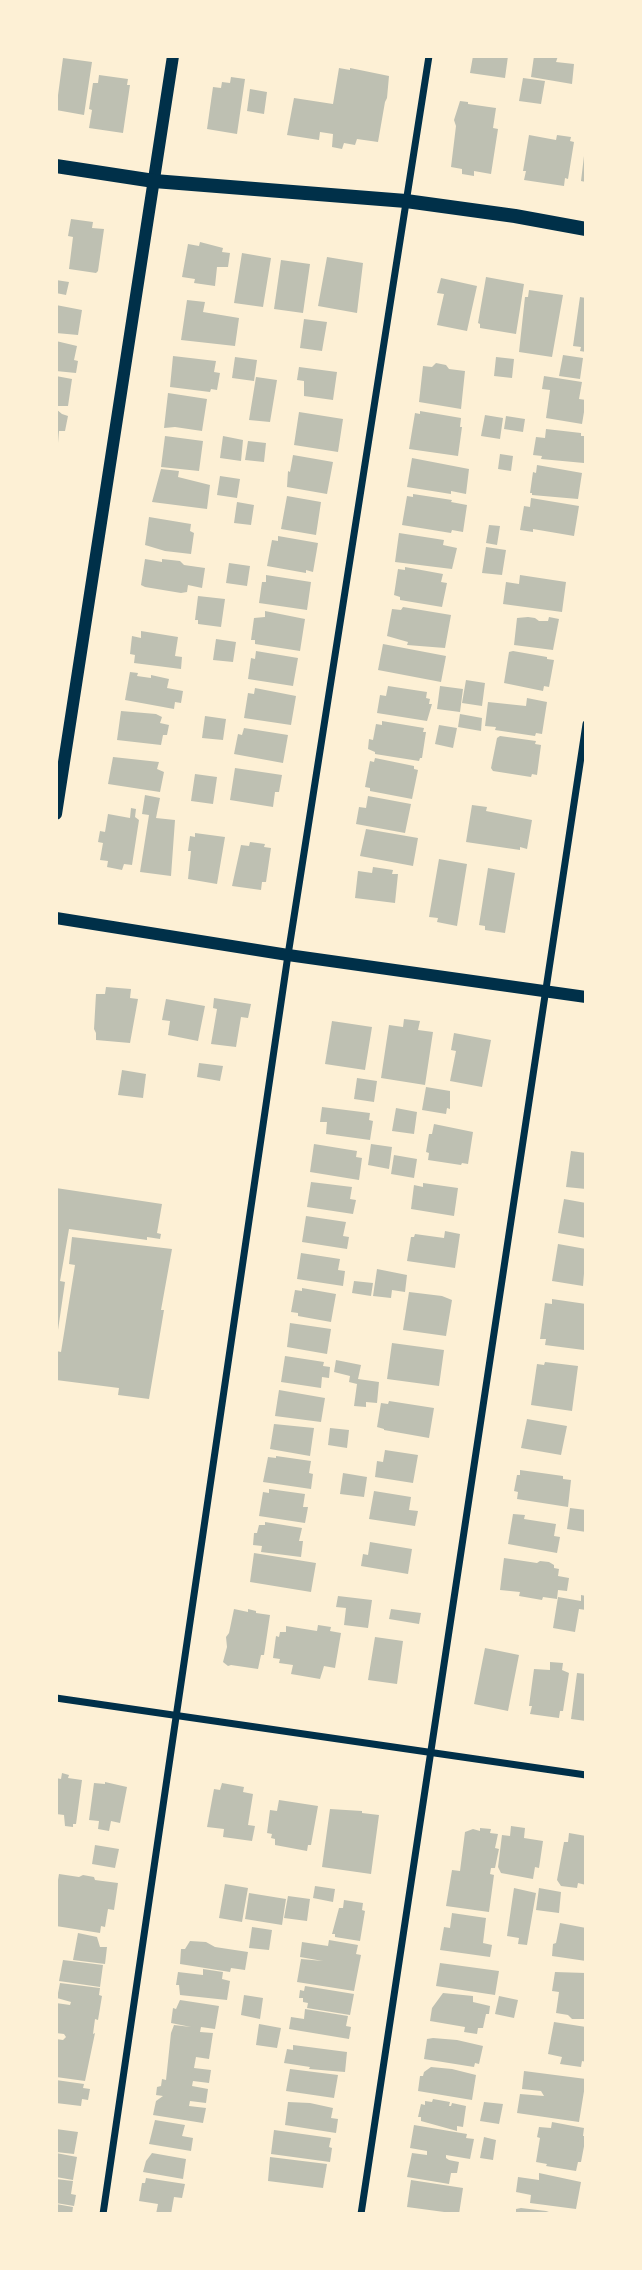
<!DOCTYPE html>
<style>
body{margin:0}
#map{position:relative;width:642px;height:2270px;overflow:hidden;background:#fdf0d5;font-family:Jost,sans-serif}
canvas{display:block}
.frame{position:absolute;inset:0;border:58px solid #fdf0d5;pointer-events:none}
</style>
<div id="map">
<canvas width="642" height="2270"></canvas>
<div class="frame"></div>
</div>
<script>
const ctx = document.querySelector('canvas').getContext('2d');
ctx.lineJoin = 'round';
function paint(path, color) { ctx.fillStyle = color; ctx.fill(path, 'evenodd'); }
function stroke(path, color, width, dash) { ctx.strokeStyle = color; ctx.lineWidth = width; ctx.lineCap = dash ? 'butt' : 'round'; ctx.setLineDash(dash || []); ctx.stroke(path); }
paint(new Path2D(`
 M473,56h35l-3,22 -35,-5z
 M534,56h24l-2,6 18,2 -2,20 -41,-7z
 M63,58l29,4 -8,53 -28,-5z
 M339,68l11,2v-2l39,8 -2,22 -2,4 -7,40 -21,-3 -2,6 -11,-2 -2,6 -10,-2 1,-13 -13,-2 -1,8 -32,-5 7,-37 39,6z
 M99,75l29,4 -1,6h3l-7,48 -34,-5 3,-18 -3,-1 4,-26h5z
 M231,77l14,2 -8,55 -30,-5 6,-42 8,1 1,-6 8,1z
 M523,78l22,3 -4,23 -22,-3z
 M250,89l17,3 -3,22 -17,-3z
 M460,101l8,1v2l28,4 -3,20 5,1 -7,45 -17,-3v5l-12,-2v-5l-11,-2 5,-41 -2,-6z
 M529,135l27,5 1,-5 14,2 -1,4 4,1 -6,37 -3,-1 -1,8 -40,-6 2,-9h-3z
 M584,156h2v26l-5,-1z
 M71,219l22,3 -1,6 12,1 -6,42 -2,2 -27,-4 4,-32 -5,-1z
 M200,242l23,6 -1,4 8,1 -2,14h-11l-2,19 -21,-3 1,-4 -13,-2 6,-33 11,2z
 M242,253l29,5 -8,49 -29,-4z
 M327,257l36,6 -6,50 -39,-7z
 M281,260l29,4 -7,49 -29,-4z
 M486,277l38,7 -8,50 -36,-6v-4l-2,-1z
 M441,278l36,8 -10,45 -30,-6 7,-31 -7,-1z
 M56,280l13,2 -3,13 -10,-2z
 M529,290l34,5 -11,62 -33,-5 6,-55h3z
 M580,297l6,1v54l-6,-1 1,-4 -8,-1z
 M187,300l18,2 -2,10 36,6 -4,28 -54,-6z
 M56,305l26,5 -4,25 -22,-2z
 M304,319l23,3 -5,29 -22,-3z
 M56,341l21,5 -3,14 4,1 -2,12 -20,-2z
 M563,355l20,3 -3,21 -21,-3z
 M173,356l43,5 -2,11 6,1 -3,17 -6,-1 -1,3 -40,-5z
 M235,357l22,3 -3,21 -22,-3z
 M496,357l18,2 -2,19 -18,-2z
 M436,363l10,2 3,4 16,2 -4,38 -42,-7 4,-36 9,1z
 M299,367l38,5 -4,28 -29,-4v-15l-7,-1z
 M56,376l16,3 -4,27h-12z
 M544,376l38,6 -3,17 7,1 -4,24 -36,-6 4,-28 -8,-1z
 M256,377l21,3 -7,42 -21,-2z
 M168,393l39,6 -5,32 -27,-4 -11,1z
 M56,409l6,5 6,2 -3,15h-6l-1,12z
 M420,411l41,7 -1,9h2l-4,29 -49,-7 6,-36 5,1z
 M299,412l44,7 -5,33 -44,-7z
 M485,415l18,3 -3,21 -19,-3z
 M506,416l19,3 -2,13 -19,-3z
 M546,429l35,4v3h5l-2,27 -43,-4 1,-3 -9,-1 3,-18 9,1z
 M165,436l38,5 -4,30 -38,-4z
 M223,436l20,4 -2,21 -21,-3z
 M248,441l18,2 -2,19 -19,-2z
 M500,454l13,2 -2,15 -13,-2z
 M293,455l40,7 -6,32 -40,-7 1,-16 2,1z
 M412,458l57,11 -3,25 -15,-3v3l-44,-7z
 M537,465l45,8 -4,26 -46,-4v-2h-2l3,-21 3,1z
 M161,469l18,2 -1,6 32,8 -3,24 -55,-7z
 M220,476l20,3 -3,19 -20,-3z
 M413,494l39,6 -1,2 16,3 -4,27 -11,-2 -1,3 -49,-8 5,-29 6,1z
 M287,496l34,6 -5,33 -35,-6z
 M531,498l48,8 -5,30 -41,-7v3l-13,-2 4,-24 6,1z
 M237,502l17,3 -3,20 -17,-2z
 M149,517l42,7 -1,7 4,2 -3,21 -26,-3 -20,-6z
 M489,525l11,1 -3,19 -11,-2z
 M399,533l45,7 -1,5 14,3 -5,21 -57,-7z
 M278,536l40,7 -5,29 -7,-2v3l-39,-7 5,-26 6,1z
 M486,547l20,3 -4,25 -20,-2z
 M145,559l17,3v-3l18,2 4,4 21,3 -3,20 -14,-3 -1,7 -6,1 -36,-6 -4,-2z
 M229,563l21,3 -3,20 -21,-3z
 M405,567l38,7 -2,8 6,1 -5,24 -42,-7v-3l-6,-2 4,-26 7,1z
 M266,575l45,7 -4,28 -48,-7 3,-21h4z
 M520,575l46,7 -4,30 -59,-8 3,-22 13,2z
 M198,596l27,3 -4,28 -23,-3v-4h-3z
 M403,607l48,8 -6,33 -38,-3 1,-3 -21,-6 5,-27 9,1z
 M265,611l40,8 -5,32 -45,-7v-4h-4l3,-22 11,-1z
 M528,617l7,1 4,3h9l1,-4 10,2 -6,31 -39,-5 3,-27z
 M141,631l37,6 -3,19 7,1 -1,12 -47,-6 1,-8 -5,-1 2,-18 9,2z
 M216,639l20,3 -3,20 -20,-2z
 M383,644l63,12 -5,26 -63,-12z
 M256,651l42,7 -5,28 -45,-7 3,-21 4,1z
 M513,651l34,6v2l7,1 -5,27 -5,-1 -1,5 -39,-8 5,-31z
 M130,672l8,1 -1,3 14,2v-3l18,4 -2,9 16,3 -2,12 -6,-1 -1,7 -49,-9z
 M466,680l19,3 -3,23 -20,-3z
 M388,686l39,6 -1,6 4,1 -1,5h3l-5,17 -50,-8 3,-18 6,1z
 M440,686l23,3 -3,23 -23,-3z
 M255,688l41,8 -5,29 -47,-7 4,-25 6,1z
 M527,698l20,4 -5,32 -6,-1 -1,3 -40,-6 1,-3 -11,-1 3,-24 38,4z
 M121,711l35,3 6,3 -2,6 9,2 -2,10h-4l-2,10 -44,-5z
 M460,714l22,4 -1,13 -23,-4z
 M205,716l21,3 -3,21 -21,-2z
 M382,721l42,7 -1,4h3l-4,26h-2l-1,3 -44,-7v-2l-7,-3 1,-10 4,1 3,-16 6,1z
 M439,725l18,3 -4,20 -18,-4z
 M244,728l44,7 -5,28 -49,-9 4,-20 4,1z
 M500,736l36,5 -1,3 6,1 -4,30 -5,-1 -1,3 -38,-6 -2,-3 6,-30z
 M113,757l46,5 -2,7 7,3 -4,20 -52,-8z
 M375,758l39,8v3l4,1 -6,29 -42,-8v-3l-5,-1 5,-26 4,1z
 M235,768l47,7 -3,17h-4l-2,15 -43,-7z
 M195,774l22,3 -4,27 -22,-3z
 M145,795l15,3 -4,20 19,2 -4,56 -31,-4 9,-57 -7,-1z
 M368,796l43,8 -6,29 -49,-9 3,-17 7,1z
 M472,805l15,2 -1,4 46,9 -5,29 -7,-2v3l-54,-8z
 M131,808l5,1 -1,8 4,3 -7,45 -8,-1 -2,6 -15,-3 1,-6 -8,-1 3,-17 -5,-1 2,-11 5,1 3,-18 22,4z
 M366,829l52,9 -5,28 -53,-10z
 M195,833l30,4 -8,47 -29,-5 3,-28h-3l2,-15 5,1z
 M250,842l15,2 -1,3 7,1 -5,34h-4l-1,8 -29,-4 9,-41 8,1z
 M439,859l28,5 -10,62 -20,-4 1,-4 -9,-1z
 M373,867l20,3 -1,4h6l-3,29 -40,-5 3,-27 14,2z
 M488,868l27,5 -10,60 -20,-3v-4l-6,-1z
 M106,987l25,2 -1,9 8,1 -8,44 -34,-3v-7l-2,-4 2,-35h9z
 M214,998l37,6 -3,14 -7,-1 -5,30 -25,-3 6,-35 -4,-1z
 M166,999l39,7 -7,35 -30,-6 2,-14 -8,-1z
 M404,1019l16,2 -2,9 15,2 -8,53 -44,-7 8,-53 14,2z
 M332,1021l40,6 -7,43 -40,-6z
 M454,1033l37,7 -9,47 -32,-6 6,-30 -5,-1z
 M199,1063l24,3 -3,15 -23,-4z
 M122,1070l24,4 -3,24 -25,-3z
 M357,1078l20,3 -3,21 -20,-3z
 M426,1087l24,4v18l-3,-1 -1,6 -24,-4z
 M322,1107l48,6 -1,7 4,1 -3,19 -44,-6 1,-12h-7z
 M396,1108l21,4 -3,22 -22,-3z
 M434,1124l39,8 -5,32 -6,-1 -1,2 -33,-5 1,-7 -3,-1 3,-18h3z
 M314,1144l43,7 -1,6 6,1 -3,22 -49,-8z
 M371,1144l21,3 -3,22 -21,-4z
 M571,1151l15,2v36l-20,-2z
 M394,1155l23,4 -3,19 -23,-4z
 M311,1182l41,5 -2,12 6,1 -3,14 -46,-7z
 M423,1183l35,5 -4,28 -43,-7 3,-24 9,2z
 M56,1188l106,16 -5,29 4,1 -1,5 -13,-2v3l-78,-11 -9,52 5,1 -7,48z
 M564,1199l22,4v35l-28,-5z
 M306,1216l40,6 -3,14 6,1 -2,12 -45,-7z
 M445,1231l15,3 -5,34 -48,-7 4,-24h3l1,-3 29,4z
 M72,1237l100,12 -11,61h3l-15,89 -31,-4 1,-7 -63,-8v-29l5,1 14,-87 -6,-1z
 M558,1244l28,5 -3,37 -31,-5z
 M301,1253l39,6 -2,11 7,1 -2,15 -46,-7z
 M377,1269l30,6 -2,17 -13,-2 -1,8 -18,-2z
 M354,1281l19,2 -2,13 -19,-3z
 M302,1288l34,6 -5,28 -33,-6v-3l-7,-1 4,-22 7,1z
 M409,1292l33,4 10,4 -6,36 -43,-6z
 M552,1299l34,5 -2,46 -39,-5 1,-6h-6l5,-36 7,1z
 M290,1323l41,6 -4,25 -40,-7z
 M392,1343l52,7 -5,36 -52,-7z
 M285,1356l39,6 -1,4 7,1 -1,11 -7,-1 -1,11 -40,-6z
 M336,1360l25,5 -3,14 21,3 -2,21 -11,-1v5l-12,-1 3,-22 -8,-2 1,-6 -16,-4z
 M545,1362l33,4 -6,45 -41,-6 6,-41 7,1z
 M279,1390l46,8 -4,24 -46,-6z
 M389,1401l45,7 -5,30 -45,-8v-1l-7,-2 4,-24 7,1z
 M527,1419l40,7 -6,29 -40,-7z
 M274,1424l40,4 -4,28 -40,-7z
 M330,1428l19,2 -2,18 -19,-3z
 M385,1450l33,5 -5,28 -38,-6 2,-16 6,1z
 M276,1456l35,5 -2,12 4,1 -2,15 -48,-7 5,-25 8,1z
 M520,1470l43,6v3l8,1 -3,27 -51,-8 1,-7 -4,-1 3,-16h3z
 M343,1473l24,4 -3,20 -24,-3z
 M269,1489l36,5 -2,13h5l-3,16 -46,-7 4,-24 6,1z
 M374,1491l37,6 -2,13 9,1 -3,15 -46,-7z
 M570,1508l16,2v22l-19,-3z
 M513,1514l12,1 -1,4 32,5 -2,12 6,1 -3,16 -49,-9z
 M265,1522l37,6 -3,13h4l-2,16 -40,-5 1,-6 -9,-1 1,-12h3l2,-8h6z
 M370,1542l42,7 -4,25 -47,-8 2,-12 5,1z
 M254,1553l62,10 -5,29 -61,-10z
 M504,1558l33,5 3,-2 9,1 5,3v3l5,1 -1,7 11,2 -2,13 -9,-1 -1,9 -14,-2 -1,3 -23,-4 1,-4 -20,-2z
 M581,1595l5,1v14l-7,-1 -4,23 -22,-4 5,-31 23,4z
 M338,1596l34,4 -4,28 -24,-3 2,-17 -10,-1z
 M234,1609l14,3v-3l8,2v2l14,2 -6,40h-3l-3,14 -27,-4 -3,1 -5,-4 4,-15 -1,-10 3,-4z
 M391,1609l30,4 -2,11 -30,-5z
 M318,1625l13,2 -1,4 11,2 -6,35 -11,-2 -4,13 -29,-5 2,-9 -14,-2 1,-4 -7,-1 3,-22 3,1 1,-5h6v-6l31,5z
 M375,1637l28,4 -6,43 -29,-4z
 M485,1648l34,7 -11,56 -34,-7z
 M550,1662l13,1 -1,7 7,3 -6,38h-3l-1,7 -29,-4 2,-8h-3l5,-37 16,1z
 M577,1673l9,1v47l-15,-2z
 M62,1773l7,2 -1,3 14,2 -6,44h-3v3l-8,-1 -1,-11 -8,-1v-36l5,1z
 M105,1782l22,5 -7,36 -9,-2 -2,10 -11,-2 1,-8 -10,-1 5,-37 11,1z
 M222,1783l22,4 -1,5 10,2 -5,31 7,1 -3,15 -29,-4 1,-8 -17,-2 7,-38 6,1z
 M279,1800l39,6 -7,39h-3l-1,6 -32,-6v-6l-4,-1 1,-4 -5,-1 3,-23 7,1z
 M330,1809l32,2v2l17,2 -8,59 -49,-7z
 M511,1826l14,2 -1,10 19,3 -4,27 -4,-1 -2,12 -32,-6 -3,-6 4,-32 8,1z
 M480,1828l11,1 -1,4 8,1 -3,14 4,1 -4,19h-4l-1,6 4,1 -5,37 -43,-6 6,-36 8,1 5,-39 8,-3 7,2z
 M569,1833l17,3v49l-8,-2 -1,5 -16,-2 -4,-6 7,-38h4z
 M95,1845l24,4 -4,19 -23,-4z
 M59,1874l20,3 4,-2 11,2 1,3 23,3 -4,27 -6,-1 -3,18 -4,-1 -1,7 -44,-7v-34z
 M225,1884l23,4 -6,34 -23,-4z
 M315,1886l20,3 -2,13 -20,-4z
 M514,1888l22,5 -9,52 -9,-1 1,-6 -12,-2z
 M539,1888l22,4 -2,21 -23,-3z
 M249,1893l37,6 -4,26 -37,-6z
 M288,1896l22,3 -3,22 -23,-3z
 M344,1900l19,3 -1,7 3,1 -5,30 -25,-4v-3h-3l7,-26h4z
 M452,1913l34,5 -3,25 9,2 -2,12 -50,-7 4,-23 6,1z
 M560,1923l26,5v33l-34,-5 1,-12 3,-1z
 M252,1927l20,3 -3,20 -20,-2z
 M78,1933l19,4 3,10h7l-2,17 -32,-4z
 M329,1940l29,5 -2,9 5,1 -7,36 -57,-9 4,-23 22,2 -23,-4 2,-15 26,4z
 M190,1941l16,1 9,5 33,5 -3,18 -14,-2 -1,4 -50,-8 1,-15h4z
 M63,1960l40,5 -3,22 -41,-6z
 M440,1963l59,8 -4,24 -59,-9z
 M203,1969l20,3 -1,7 8,2 -3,19 -47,-5 -1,-10h-3l2,-13 25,3z
 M555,1972l31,1v46h-14l-4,-4 -12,-2 3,-21 -7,-1z
 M60,1983l40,5 -1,7 3,1 -4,24 -3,-1 -2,15 2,-1 -10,48 -29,-4v-38l7,1 3,-3 -2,-3 -8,-1v-30l14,2 1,-3 -14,-4z
 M305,1986l49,8 -4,21 -43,-7 1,-5 -5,-1v-4h-4l1,-8 4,1z
 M443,1993l30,3v6l17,4 -1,8h-3l-3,14h-5l-1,6 -13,-2 1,-5 -35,-6 2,-13z
 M244,1995l19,3 -3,21 -19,-4z
 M499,1996l19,4 -4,18 -19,-4z
 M180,2000l39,6 -4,23 -14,-2 -1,5 13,1 -4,26 -13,-2 -2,11 17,2 -2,13 -16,-2 -1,5 16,3 -2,14 -16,-2 -1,5 17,2 -3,15 -50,-8 3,-14 7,-5 -7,-1 1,-8 4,-1 1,-7 4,1 5,-47 3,-8 17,2 -20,-4 2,-15 3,1z
 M305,2009l43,7 -2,10 5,1 -2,12 -60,-10 2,-12 13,2z
 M554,2022l32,5v35l-4,-1 -1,6 -21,-3 2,-7 -14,-3z
 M259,2024l22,4 -4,20 -21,-3z
 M433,2038l24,2 26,6 -4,18 -4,-1 -1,4 -50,-8 3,-20z
 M293,2045l54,7 -2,20 -36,-3 1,-2 -26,-4 3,-14 6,1z
 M431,2067l21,2 24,6 -4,25 -54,-9 2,-15h3l1,-4z
 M290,2069l48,6 -4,23 -48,-7z
 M524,2071l62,8 -7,43 -62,-9 3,-19 24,2 -3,-5 -19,-2z
 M56,2080l28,4 -1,4 7,1 -2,11 -6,-1 -1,7 -25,-3z
 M433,2099l17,3 -1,4h2l1,-3 14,3 -3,21 -6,-1v5l-36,-10v-4h-3l3,-13 4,1v-4l7,1z
 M288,2102l22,1 23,5 -2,10 7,1 -2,14 -51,-8z
 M484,2102l19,2 -4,20 -19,-3z
 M155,2120l30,5 -3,11 11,2 -2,13 -42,-7z
 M552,2122l32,6 -1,8h3l-5,26h-3l-2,9 -30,-5 1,-2 -11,-2 4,-24 -3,-1 2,-10 12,1z
 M414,2125l53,9 -1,4 8,1 -4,20 -24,-4v3l3,2 10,2 -2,11h-6l-2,11 -42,-7 5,-24 15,2v-4l-17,-3z
 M56,2129l22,3 -4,22 -18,-2z
 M274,2130l57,8 -2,9 3,1 -2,14 -59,-8z
 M484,2137l12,3 -3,20 -13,-2z
 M56,2153l21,4 -4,23 -17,-3z
 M152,2153l34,6 -3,20 -40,-7 3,-11z
 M270,2157l57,7 -4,24 -55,-7z
 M539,2173l42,9 -5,27 -46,-6 1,-8 -15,-3 2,-15 21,3z
 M146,2178l39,6 -3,14 -8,-1 -3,17h-15l2,-10 -19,-3 3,-18h3z
 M56,2179l17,2 -2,13 5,1 -2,11 -18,-3z
 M411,2180l52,8 -4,26 -52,-7z
 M56,2204l17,3 -1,7h-16z
 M521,2208l25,3 9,3h-39v-5z`), '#bec0b2');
stroke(new Path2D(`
 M56,1698l530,77
 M103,2214l185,-1259 141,-899
 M361,2214l225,-1490`), '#003049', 7);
stroke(new Path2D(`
 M56,814l117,-758
 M56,918l232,37 298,42`), '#003049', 12);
stroke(new Path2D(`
 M56,166l98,15 252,20 109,15 71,13`), '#003049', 14);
</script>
